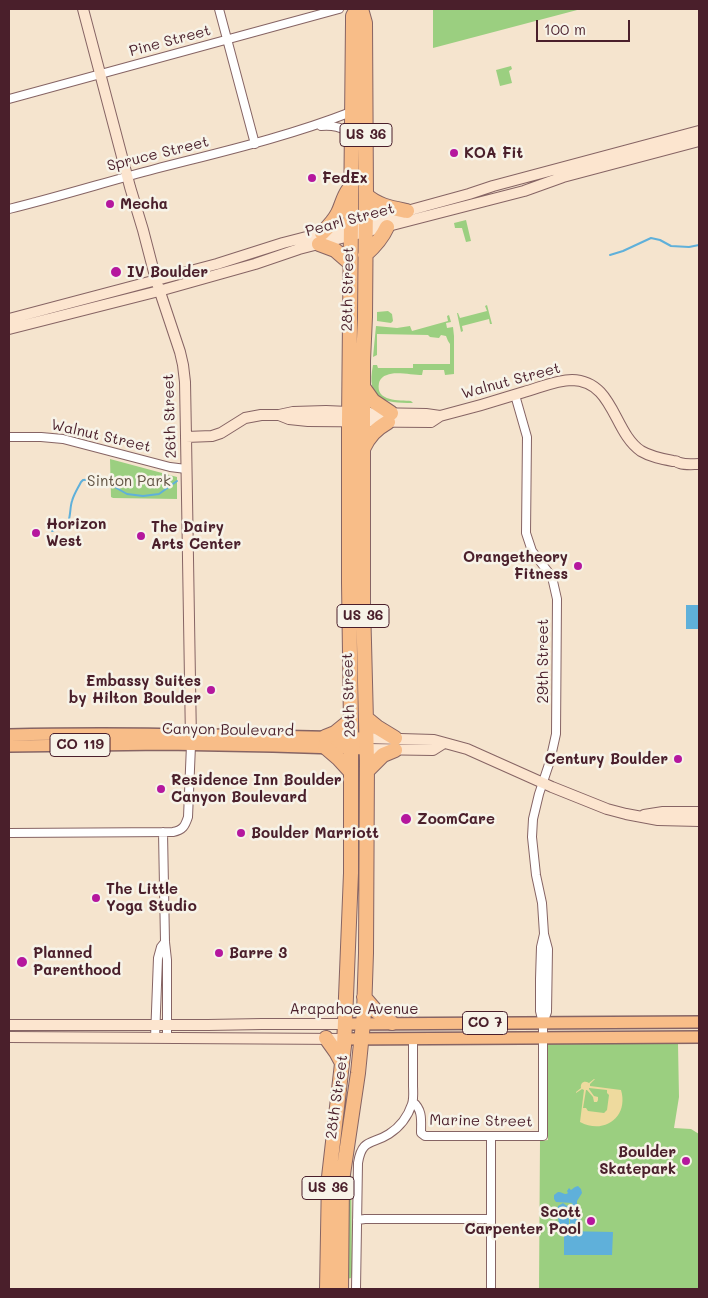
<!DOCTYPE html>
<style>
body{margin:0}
#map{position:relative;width:708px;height:1298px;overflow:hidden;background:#f5e4ce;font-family:Mali,sans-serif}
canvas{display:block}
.frame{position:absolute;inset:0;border:10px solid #4a1f2b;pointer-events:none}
.scale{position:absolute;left:536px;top:20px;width:94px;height:22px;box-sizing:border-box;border:2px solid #4a1f2b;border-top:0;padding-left:6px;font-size:15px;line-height:18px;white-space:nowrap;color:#4a1f2b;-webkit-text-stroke:4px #f7f3e8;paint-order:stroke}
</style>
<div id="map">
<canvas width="708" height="1298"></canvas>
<div class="frame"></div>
<div class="scale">100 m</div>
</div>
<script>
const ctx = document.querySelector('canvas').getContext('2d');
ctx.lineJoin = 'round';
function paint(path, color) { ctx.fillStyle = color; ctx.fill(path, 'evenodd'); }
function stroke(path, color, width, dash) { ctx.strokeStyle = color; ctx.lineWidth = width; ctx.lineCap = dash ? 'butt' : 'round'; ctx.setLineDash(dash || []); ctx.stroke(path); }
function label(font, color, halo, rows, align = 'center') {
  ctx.font = font + ' Mali,sans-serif'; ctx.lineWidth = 5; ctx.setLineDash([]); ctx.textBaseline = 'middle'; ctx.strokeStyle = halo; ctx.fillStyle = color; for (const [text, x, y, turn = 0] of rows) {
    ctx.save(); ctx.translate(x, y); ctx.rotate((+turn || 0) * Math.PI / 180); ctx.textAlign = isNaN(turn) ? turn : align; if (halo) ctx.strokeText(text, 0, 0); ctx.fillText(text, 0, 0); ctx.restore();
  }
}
paint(new Path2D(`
 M433,9h148l-148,39z
 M511,66l1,3 -3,2 3,12 -12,3 -4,-16z
 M466,220l5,21 -5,1 -4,-14h-7l-1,-5z
 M487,305l5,19h-2l-1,-5 -27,7 1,5 -2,1 -4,-19h1l2,5 27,-7 -2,-5z
 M388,311l4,3 1,7 -2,2 -14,-2v-9z
 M449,315l2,7 -5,1 1,5 6,-1 1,9v38l-9,1 -1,-5h-21l-1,5c-9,0 -28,-4 -35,0 -4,1 -7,4 -8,8 -4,19 21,17 32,18l2,2c-30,0 -47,-3 -40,-38h4l1,3h35v-4h37v-20l-2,-3 -2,-5 -5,-1 -2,3 -9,-1 -2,-2 -51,-1v21l-4,2 3,-31 21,2 13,-2 2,5 36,-10 -1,-5z
 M110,459l67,18v22l-64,-1 -2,-1z
 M548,1043l130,1 1,53 -5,31 17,1 8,5v155h-160l1,-148 8,-1z
 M353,1138l2,8 -4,16 1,112 -1,4 -4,1 -3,-82z`), '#9bcf80');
paint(new Path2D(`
 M594,1079h1l-5,5v2l31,4c8,27 -17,45 -41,32l4,-32 -2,-1 -6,4v-1l5,-4c-1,-5 3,-8 8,-5zM589,1088l18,2v3l2,2 -2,15 -3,3 -16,-2 -2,-3h-3l3,-18h1l6,7 1,5h3l1,-2v-3l-4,-1 -5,-7z`), '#eeda9e');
paint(new Path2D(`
 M686,605h13v24h-13z
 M578,1186l3,3 1,4 -5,8v4l-1,1h2c4,8 0,0 2,9 2,11 4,12 -10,12v-13l3,-3 -1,-2 -1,-1 -4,4 2,5v10h-10c0,-7 -3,-15 -1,-21l5,-3 4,3 6,-3 -17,-1 -2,-3v-4l4,-3c5,0 7,4 10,1l-1,-2 2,-3 2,2 4,-3z
 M564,1231l49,1 -1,23h-48z`), '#5fb0da');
stroke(new Path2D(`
 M610,255l13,-4 28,-13 9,2 11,6 18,1 10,-2
 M104,481l23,13 16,2 16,-2 18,-13
 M63,527c9,-5 6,-17 9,-26 2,-7 6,-13 9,-19l2,-2 11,-1
 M52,531l5,-2`), '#5fb0da', 2);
const street = new Path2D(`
 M219,9l36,135
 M9,99l330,-90
 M321,126c12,-1 20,1 30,7
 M9,209c49,-12 97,-27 146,-40 66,-17 132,-32 196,-57
 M515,395l12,42 -1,96 6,18 20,26 5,22 -1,135 -6,27 -11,33 -6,25 -1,18 4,38 6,28 2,31 4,15 -1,63 -4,11
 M9,437h32l22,2 107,28 16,2
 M163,832l2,110 2,18v78
 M9,833l164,-1c10,-2 12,-6 15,-15l3,-72
 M155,1038l3,-80 3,-11 4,-5
 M413,1102c10,8 8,19 8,31l4,3h118v-113l-3,-12v-32l1,-32 3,-13
 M491,1136v153
 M357,1220l8,-1h126
 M356,1289l2,-126c4,-25 14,-18 31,-29 11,-7 19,-18 23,-30 2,-6 1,-13 1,-19 0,-16 0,-31 0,-47`);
const secondary = new Path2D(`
 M83,9l47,178 13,43 13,50 24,72 3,13 2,17 1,55 5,304
 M9,319l208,-55 66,-21 124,-32 62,-17 24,-8 206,-55
 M9,329l150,-38 96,-27 44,-15 225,-58 39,-14 136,-36
 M279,415l10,4 19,2 123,1 9,-6c28,-7 56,-15 84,-24 15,-4 32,-12 48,-12 42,1 41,52 69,71 10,6 21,8 32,10 6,0 2,1 7,2 6,2 13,1 19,1
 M186,437l26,-1 9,-3 24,-15 16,-3h18l14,-3 33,-1 45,2 55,1 14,2
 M367,738l67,2 33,9 85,38 55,22 19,5 32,6 41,1
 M367,749l66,1 11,-7
 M644,815l19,-3h36
 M9,1025h199l54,-1h83
 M9,1037l335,2`);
const primary = new Path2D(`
 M9,735c119,-3 238,1 358,3
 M9,746l156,-2 108,2 94,3
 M345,1024l354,-2
 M344,1039l355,-2`);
const highway = new Path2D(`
 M366,195c12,11 26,13 41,16
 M322,233c6,-6 12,-12 16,-20 4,-8 5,-16 11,-24
 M319,244l16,6 15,13
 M365,255c9,-8 17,-17 22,-28
 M363,387l10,14 18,12
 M363,449c6,-13 13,-20 25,-27
 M366,718l11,9 18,11
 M325,737l10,-4 16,-13
 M325,747l14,12 11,12
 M367,771l16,-16 12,-5
 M364,997l12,14 16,12
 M326,1038l10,14 6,11
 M327,1289l2,-112 15,-131 7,-173v-148l-2,-142v-162l4,-399v-6l4,-7
 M341,1289l1,-108 16,-108 6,-60 2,-60 1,-192 -4,-158v-242l2,-44 1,-122 -1,-172 -4,-14`);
stroke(street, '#866464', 10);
stroke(secondary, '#866464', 12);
stroke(primary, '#866464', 14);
stroke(highway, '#866464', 16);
stroke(street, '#fff', 8);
stroke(secondary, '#fce5cf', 10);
stroke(primary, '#f8bd88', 11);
stroke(highway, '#f8bd88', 14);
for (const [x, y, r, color] of [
 [454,153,5,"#b5179e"],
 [312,178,5,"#b5179e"],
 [110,204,5,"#b5179e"],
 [116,272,6,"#b5179e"],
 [36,533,5,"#b5179e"],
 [141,536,5,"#b5179e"],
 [578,566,5,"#b5179e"],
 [211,690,5,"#b5179e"],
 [678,759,5,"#b5179e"],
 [161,789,5,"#b5179e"],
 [406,819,6,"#b5179e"],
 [241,833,5,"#b5179e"],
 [96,898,5,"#b5179e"],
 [219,953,5,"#b5179e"],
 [22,962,6,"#b5179e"],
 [686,1161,5,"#b5179e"],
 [591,1221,5,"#b5179e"]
]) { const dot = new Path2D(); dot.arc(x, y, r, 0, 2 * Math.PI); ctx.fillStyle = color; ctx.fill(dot); stroke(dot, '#f7f3e8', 2); }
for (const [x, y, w] of [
 [366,135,52],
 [363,616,52],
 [80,745,60],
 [485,1023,45],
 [328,1188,52]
]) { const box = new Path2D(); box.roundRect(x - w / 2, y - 11.5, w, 23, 4); ctx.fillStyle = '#f7f3e8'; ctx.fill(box); stroke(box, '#4a1f2b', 1); }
label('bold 14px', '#4a1f2b', null, [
 ["US 36",366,135],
 ["US 36",363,616],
 ["CO 119",80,745],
 ["CO 7",485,1023],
 ["US 36",328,1188]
]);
label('15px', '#4a1f2b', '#f7f3e8', [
 ["Pine Street",170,41,-15],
 ["Spruce Street",158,154,-14],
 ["Pearl Street",350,220,-15],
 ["28th Street",348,289,-89],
 ["Walnut Street",511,381,-15],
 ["26th Street",170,416,-92],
 ["Walnut Street",101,436,13],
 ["29th Street",543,661,-90],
 ["28th Street",349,695,-92],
 ["Canyon Boulevard",228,730,1],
 ["Arapahoe Avenue",354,1009],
 ["28th Street",337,1097,-82],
 ["Marine Street",481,1121,1]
]);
label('bold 15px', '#4a1f2b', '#f7f3e8', [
 ["KOA Fit",464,153],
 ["FedEx",322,178],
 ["Mecha",120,204],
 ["IV Boulder",127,272],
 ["Horizon",46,524],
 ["West",46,541],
 ["The Dairy",151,527],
 ["Arts Center",151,544],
 ["Orangetheory",568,557,"right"],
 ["Fitness",568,574,"right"],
 ["Embassy Suites",201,681,"right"],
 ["by Hilton Boulder",201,698,"right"],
 ["Century Boulder",668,759,"right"],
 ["Residence Inn Boulder",171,780],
 ["Canyon Boulevard",171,797],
 ["ZoomCare",417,819],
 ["Boulder Marriott",251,833],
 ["The Little",106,889],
 ["Yoga Studio",106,906],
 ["Planned",33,953],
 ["Parenthood",33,970],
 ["Barre 3",229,953],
 ["Boulder",676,1152,"right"],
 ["Skatepark",676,1169,"right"],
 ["Scott",581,1212,"right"],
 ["Carpenter Pool",581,1229,"right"]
], 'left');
label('15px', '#625444', '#f7f3e8', [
 ["Sinton Park",129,481]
]);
</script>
